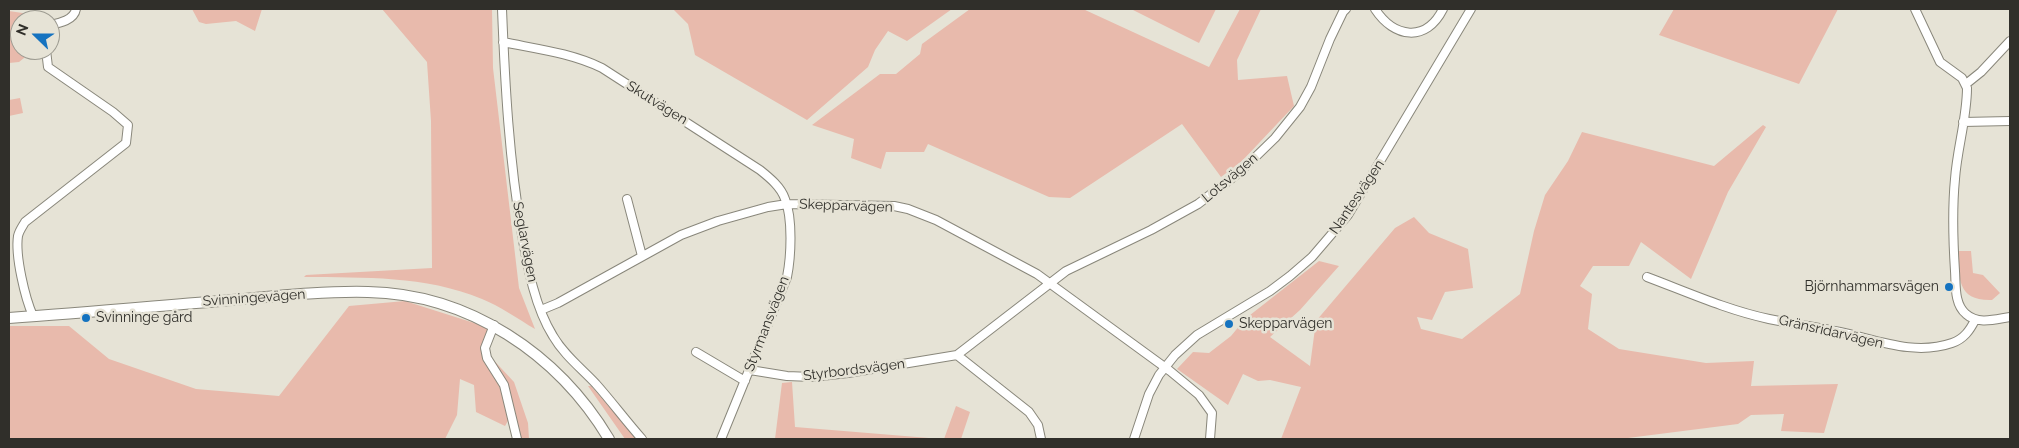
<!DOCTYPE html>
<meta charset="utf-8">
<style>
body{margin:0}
#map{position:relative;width:2019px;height:448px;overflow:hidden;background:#e6e3d6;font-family:Raleway,sans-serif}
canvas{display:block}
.frame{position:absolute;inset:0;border:10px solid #302f2a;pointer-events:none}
.north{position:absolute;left:10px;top:10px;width:50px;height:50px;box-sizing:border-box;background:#e6e3d6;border:1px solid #9d9b91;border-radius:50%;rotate:292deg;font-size:14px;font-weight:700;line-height:20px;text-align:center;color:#302f2a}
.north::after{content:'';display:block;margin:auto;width:18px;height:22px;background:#1573c0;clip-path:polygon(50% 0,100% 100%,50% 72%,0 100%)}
</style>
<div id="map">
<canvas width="2019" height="448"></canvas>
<div class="frame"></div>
<div class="north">N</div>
</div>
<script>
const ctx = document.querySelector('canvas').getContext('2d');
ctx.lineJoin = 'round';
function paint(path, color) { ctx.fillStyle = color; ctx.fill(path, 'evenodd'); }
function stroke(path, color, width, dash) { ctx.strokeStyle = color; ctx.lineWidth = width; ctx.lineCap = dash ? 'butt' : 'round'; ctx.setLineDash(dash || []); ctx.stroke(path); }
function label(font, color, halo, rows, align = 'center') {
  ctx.font = font + ' Raleway,sans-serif'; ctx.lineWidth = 5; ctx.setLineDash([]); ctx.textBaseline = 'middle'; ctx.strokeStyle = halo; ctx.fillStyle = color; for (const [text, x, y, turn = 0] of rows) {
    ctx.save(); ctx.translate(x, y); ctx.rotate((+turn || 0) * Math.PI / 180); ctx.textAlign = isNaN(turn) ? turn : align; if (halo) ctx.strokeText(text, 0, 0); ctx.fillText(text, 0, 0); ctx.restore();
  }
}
paint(new Path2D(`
 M192,9h70l-7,22 -19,-10 -30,3 -7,-2z
 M382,9h110l1,59 26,220 16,41c-17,-10 -35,-23 -53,-30 -58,-24 -117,-21 -178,-22l2,-2 126,-7 -1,-147 -4,-59z
 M673,9h279l-45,32 -19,-10 -13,19 -7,17 -61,53 -112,-65 -7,-31z
 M970,9h113l126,58 31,-58h21l-24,51 1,20 49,-4 7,30 -52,55 -21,16 -39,-53 -112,74 -21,-1 -121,-53 -4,8h-38l-5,17 -30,-11 3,-19 -42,-14 68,-51h16l24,-20 2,-10z
 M1131,9h85l-17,34z
 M1674,9h164l-39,75 -140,-49z
 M9,11l20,3 7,6h-16v30h14l-15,12 -10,1z
 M20,98l3,15 -14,3v-16z
 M1763,125l3,2 -38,65 -37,87 -50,-37 -12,24h-36l-13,20 12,8 -4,35 31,20 87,14 48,-2 -3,25 87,-2 -14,49 -43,-2 3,-17 -33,1 -13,9 -118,15h-339l20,-52 -31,-7 -12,1 -15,-7 -15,31 -51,-36 16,-17 16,1 22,-17 14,-17 74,-58 20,5 -39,44 -30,27 40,29 6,-45 79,-93 19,-11 15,16 39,16 5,39 -28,4 -13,28 -15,-3 4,12 41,10 58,-45 14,-63 11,-36 23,-34 14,-29 132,34z
 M1956,251h15l2,22 10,2 17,18 -8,7c-35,1 -32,-21 -36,-49z
 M405,301l85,27 -3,25 27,29 14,41 1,16h-8l-8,-27 -8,14 -29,-14 -2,-27 -14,-6 -3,36 -12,24h-436v-113h60l40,33 87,30 83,7 70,-90z
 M792,382l3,45 146,12h-166l7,-56z
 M588,386h3l47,53h-13z
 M956,406l14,6 -9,27h-17z`), '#e8baac');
const minor = new Path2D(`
 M502,9c3,75 7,151 20,226 6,34 13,72 31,101 11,19 28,32 43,48 16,18 30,37 46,55
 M1375,9c19,29 51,34 68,0
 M1915,9l25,53 22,16 5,10c0,30 -10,61 -12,91 -3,31 -2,61 0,92 1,14 -1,33 11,43 12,11 30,5 44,3
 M50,25c10,-2 24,-5 26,-16
 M503,42c34,7 68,11 99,26l158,102c10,8 21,17 25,29 8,20 6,58 2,78l-66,162
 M1966,84l15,-12 29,-31
 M1963,122l47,-1
 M627,199l15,57
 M1647,277c40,15 80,33 122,42 24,5 48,8 71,13 37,8 74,24 112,11 12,-4 18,-13 23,-23
 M541,310l17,-7 123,-68 37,-14 50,-14 19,-3 107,2 14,3 28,11 101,54 133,97 29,24 13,18 -2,26
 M33,316c-8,-18 -18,-60 -15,-80 1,-5 4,-9 7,-14l101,-79 2,-18 -15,-13 -65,-45 -2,-17
 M494,325l-9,23 2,10 17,27 13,54
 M696,352l49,29
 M957,355l72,57 9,13 3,14
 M750,370l37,6 25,1 36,-4 109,-18 109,-84 85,-41 47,-26 42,-32 35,-34 25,-31 11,-20 19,-48 13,-27 3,-3
 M1134,439l15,-45 10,-19 16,-20 22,-20 73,-44 20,-15 22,-19 36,-42 123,-206`);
const major = new Path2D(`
 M9,318c74,-5 148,-12 223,-18 45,-4 91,-9 136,-8 101,2 190,62 241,147`);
stroke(minor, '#89877b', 10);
stroke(major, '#89877b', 12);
stroke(minor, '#fff', 8);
stroke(major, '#fff', 10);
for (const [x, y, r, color] of [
 [1949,287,5,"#1573c0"],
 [86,318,5,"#1573c0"],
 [1229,324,5,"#1573c0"]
]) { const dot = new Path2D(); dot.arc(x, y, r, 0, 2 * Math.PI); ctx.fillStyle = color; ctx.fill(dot); stroke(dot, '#e6e3d6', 2); }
label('14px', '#302f2a', '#e6e3d6', [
 ["Skutvägen",657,103,32],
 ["Lotsvägen",1230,178,-40],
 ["Nantesvägen",1357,197,-56],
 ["Skepparvägen",846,206,2],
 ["Seglarvägen",525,242,79],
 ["Svinningevägen",254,298,-4],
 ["Styrmansvägen",767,324,-69],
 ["Gränsridarvägen",1831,332,13],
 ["Styrbordsvägen",854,370,-7]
]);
label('14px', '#302f2a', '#e6e3d6', [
 ["Björnhammarsvägen",1939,287,"right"],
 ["Svinninge gård",96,318],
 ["Skepparvägen",1239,324]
], 'left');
</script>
